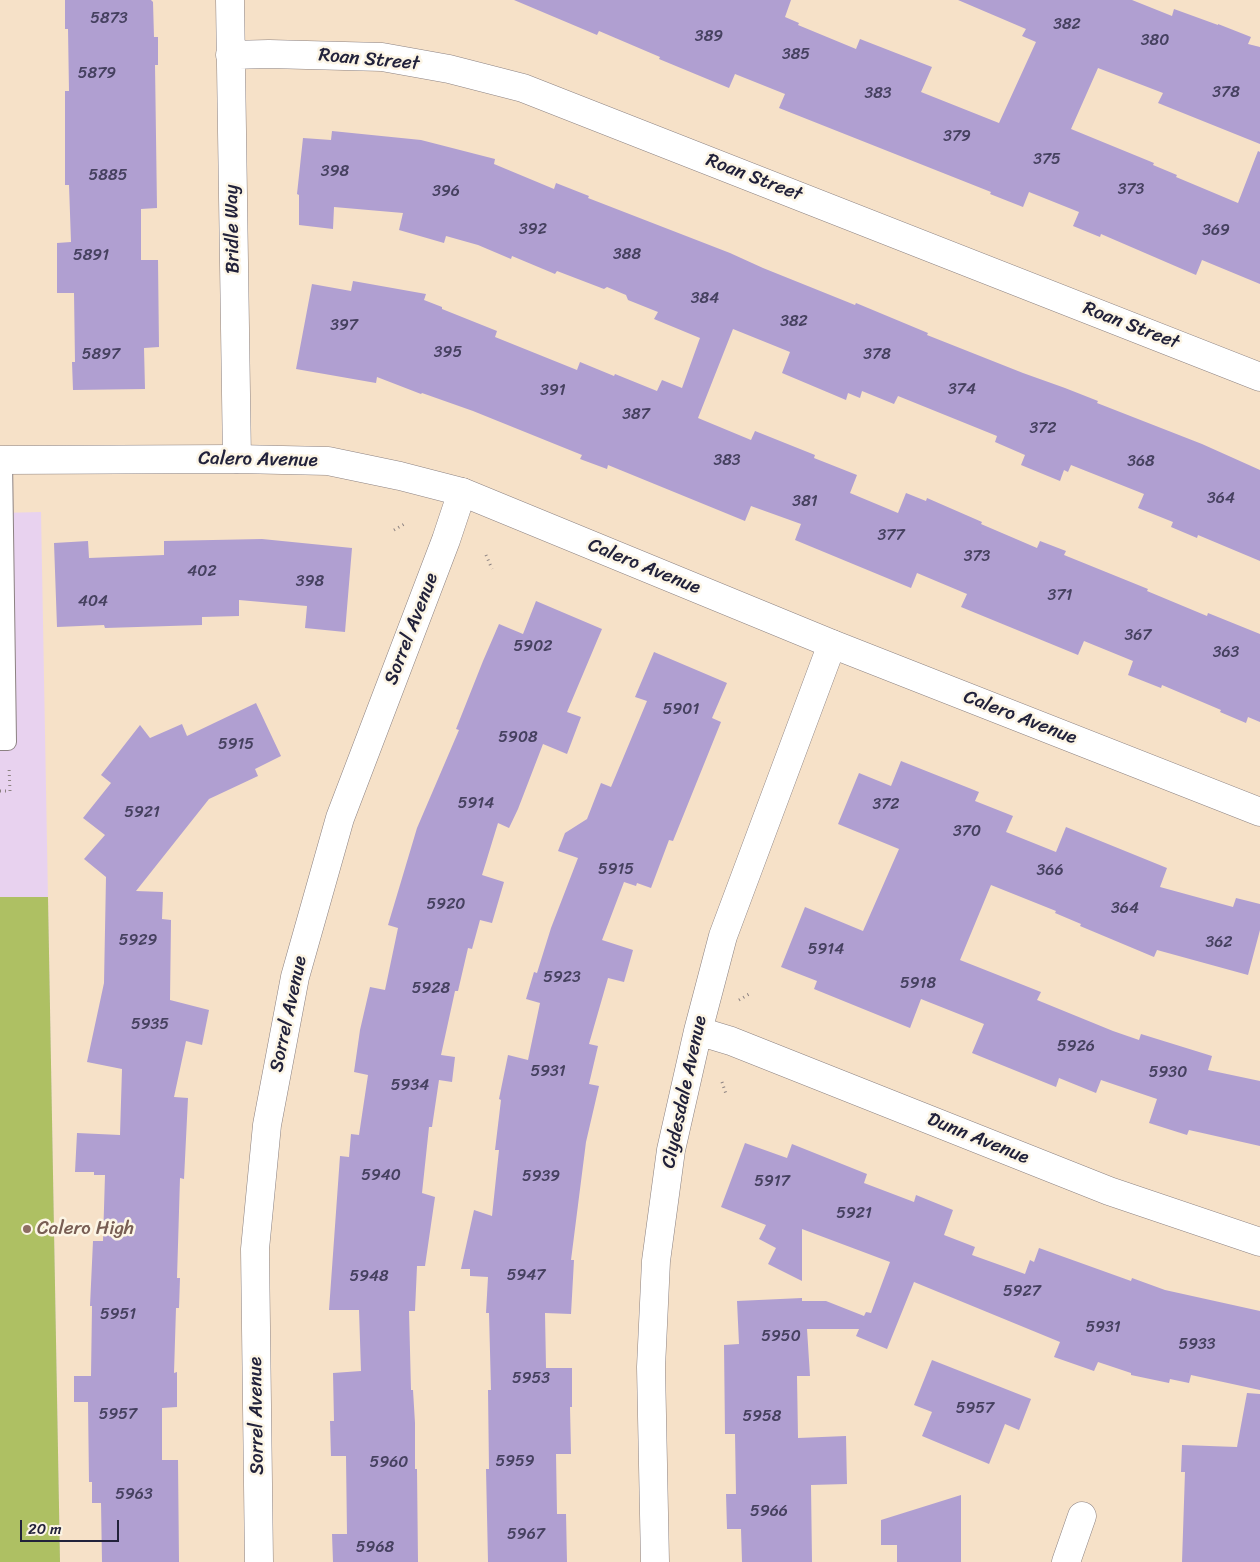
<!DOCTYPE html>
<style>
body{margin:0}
#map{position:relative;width:1260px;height:1562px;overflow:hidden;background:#f6e1c8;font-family:Sriracha,sans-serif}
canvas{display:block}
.scale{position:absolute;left:20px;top:1520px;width:99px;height:22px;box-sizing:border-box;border:2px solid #22223b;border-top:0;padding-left:6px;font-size:15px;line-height:18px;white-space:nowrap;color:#22223b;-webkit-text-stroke:4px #fcf5e5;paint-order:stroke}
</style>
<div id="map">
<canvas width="1260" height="1562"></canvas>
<div class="scale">20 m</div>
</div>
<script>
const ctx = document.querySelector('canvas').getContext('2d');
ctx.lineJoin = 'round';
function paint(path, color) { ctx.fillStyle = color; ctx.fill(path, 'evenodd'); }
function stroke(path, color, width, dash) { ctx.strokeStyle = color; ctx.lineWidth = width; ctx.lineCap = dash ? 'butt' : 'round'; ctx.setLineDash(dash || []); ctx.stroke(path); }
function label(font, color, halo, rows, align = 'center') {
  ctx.font = font + ' Sriracha,sans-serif'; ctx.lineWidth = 5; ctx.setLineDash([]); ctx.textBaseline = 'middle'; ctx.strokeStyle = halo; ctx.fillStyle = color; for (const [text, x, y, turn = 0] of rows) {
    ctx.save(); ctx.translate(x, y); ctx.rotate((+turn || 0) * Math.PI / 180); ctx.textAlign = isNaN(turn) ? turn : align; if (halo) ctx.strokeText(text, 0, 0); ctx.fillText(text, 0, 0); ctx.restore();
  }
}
paint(new Path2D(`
 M41,512l19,1050h-60v-1049z`), '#e8d2ef');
paint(new Path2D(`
 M0,897h48l12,665h-60z`), '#aec063');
paint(new Path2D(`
 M65,0h86l2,2 1,35h4v28h-3l2,143 -16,1v51h17l1,87 -15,1 1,41 -72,1 -1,-28h3l-1,-69h-17v-50l14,-1 -2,-57h-4v-94h4l-1,-62h-3z
 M514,0h277l-6,17 14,6 -1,2 58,24 4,-10 72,28 -11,25 78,31 37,-81 -14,-6 4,-7 -68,-29h174l40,16 2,-7 44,16v-1l33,13 -3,7 12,3v97l-102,-41 5,-10 -65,-25 -27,61 83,34 -1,2 24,10 -1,2 62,26 20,-52 2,1v132l-58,-24 -6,15 -95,-41 -1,3 -27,-11 6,-14 -50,-20 -6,15 -33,-13 1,-2 -212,-84 6,-14 -50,-20 -6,14 -70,-29 1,-2 -61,-26 -2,4z
 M332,131l89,9 74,19 -1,5 60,25 2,-6 33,13 -1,2 142,55 33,15 92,37 1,-2 72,30 -1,2 96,38 42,15 33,13 -1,2 105,41 58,26v91l-62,-26 -1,3 -26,-11 2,-5 -35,-14 6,-14 -73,-29 -3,7 -4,-2 -4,11 -39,-16 4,-10 -30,-13 2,-6 -99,-40 -4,8 -32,-13 -2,7 -12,-5 -2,7 -64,-27 8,-21 -57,-23 -35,89 53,22 4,-9 60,24 -1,3 43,17 -7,18 48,20 8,-20 20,8 1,-3 55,24 -1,2 56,24 3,-7 26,10 -2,4 84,34 -1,2 60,25 1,-3 52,21v88l-12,-5 -2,6 -26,-11 1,-2 -59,-25 -1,3 -33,-13 5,-14 -49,-20 -6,14 -117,-48 6,-13 -50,-21 -6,15 -116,-48 6,-16 -50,-18 -6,15 -137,-56 -1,4 -27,-10 2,-4 -109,-44 -51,-18 -1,1 -44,-17 -1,6 -80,-14 16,-85 39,7 2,-10 73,13 -2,6 18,7v2l55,22 -2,6 82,33 3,-8 34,14 1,-2 42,17 5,-11 20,8 18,-50 -46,-19 4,-7 -30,-12 -2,-5 -19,-8 -3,2 -47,-18 -2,3 -43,-18 -1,3 -33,-14 -32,-9 -2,7 -45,-13 4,-17 -69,-6 -1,22 -34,-4v-30l-2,-1 6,-56 28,2z
 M262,539l90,9 -7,84 -40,-4 2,-22 -68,-6v16l-37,1v8l-97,3 -1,-3 -47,2 -3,-84 34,-2 1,17 75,-3v-14z
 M536,601l66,28 -35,83 14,5 -14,37 -24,-10 -25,65 -9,19 -11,-5 -16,52 22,7 -12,41 -12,-3 -8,29 -4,-1 -10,43h-3l-14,64 14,2 -3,25 -13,-2 -7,47h-3l-7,66 13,4 -10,69h-8l-2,45h-6l2,79h2l2,33v46h2l1,93h-85l-1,-28h15l-1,-78h-15l-1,-35h4l-1,-48 28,-2 -2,-61h-30l11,-154 9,1 2,-23 8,1 9,-60 -14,-3 6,-42 10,-43 15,3 13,-62 -10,-3 12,-40 17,-57 42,-98 -3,-1 27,-68 16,-37 24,10z
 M654,652l73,31 -15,35 9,4 -48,119 -4,-1 -18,48 -14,-5 -1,3 -12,-4 -22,58 31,10 -9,32 -16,-4 -19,66 9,2 -9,38 10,2 -13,56 -15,118h3l-3,54 -26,-1 1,55h26v39h-2l1,47h-15l1,60h9l1,48h-79l-2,-93h3l-1,-79h3l-2,-77h-3l2,-36 -18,-1v-7h-9l13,-59 18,6 7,-66h-4l6,-50 -2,-1 9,-44 20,5 12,-57 -14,-4 8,-27 3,1 14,-45 27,-70 -20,-7 7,-18 22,-14 14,-36 10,4 36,-86 -12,-4z
 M256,703l25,53 -26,13 3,7 -49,23 -73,92 27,1 -1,27 9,1 -1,80 39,10 -7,35 -16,-4 -12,56 14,1 -4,81 -4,-1 -3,100h3l-1,30h-3l-2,65 3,-1v35l-15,1v52h16l1,102h-77l-1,-59h-9v-21h-3l-1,-80h-14v-26h17l1,-70h-2l3,-65h10l2,-66h-11v-3h-19l2,-39 43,2 2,-66 -35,-7 17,-79 2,-106 -22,-18 21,-24 -22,-17 28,-35 -10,-8 39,-50 10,13 32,-14 5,12z
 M901,761l78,31 -4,9 38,15 -7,16 50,20 10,-25 101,41 -7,19 73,20 3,-9 24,6v26l-12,45 -91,-25 -3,7 -74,-31 1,-2 -26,-11 1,-2 -65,-26 -31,75 81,32 -4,8 76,31 26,9 2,-6 71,22 -4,14 52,11v65l-71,-16 -2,5 -38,-12 8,-24 -56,-19 -5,13 -37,-15 -3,9 -84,-34 12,-29 -63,-25 -11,29 -96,-39 3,-8 -36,-14 24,-60 58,24 36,-82 -61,-25 21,-51 32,13z
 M745,1143l42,15 5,-14 75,30 -3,9 50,19 2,-7 37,15 -9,25 31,12 -3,8 53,19 5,-14 4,2 5,-14 92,33 1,-3 33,12 95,21v79l-69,-15 -2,8 -19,-4 -1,4 -38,-8v-2l-33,-11 -4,9 -40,-14 6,-15 -146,-60 -27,67 -31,-13 3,-7h-52l3,47h-13l1,62 48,-2 1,48 -36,1 1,77h-70l-1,-33h-14l-1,-35h10l-1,-60h-10l-1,-89 15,-1 -2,-43 65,-3v3h24l38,15 2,-4 5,1 19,-51 -88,-33v52l-34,-17 8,-16 -17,-9 7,-14 -45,-18z
 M932,1360l99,39 -12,31 -14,-6 -16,40 -67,-28 10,-24 -18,-7z
 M1247,1393l13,1v168h-78l3,-90h-4l1,-27 55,2z
 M961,1495v67h-64v-17h-16v-25z`), '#b09fd1');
const service = new Path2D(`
 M0,742h8l-4,-282`);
const minor = new Path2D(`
 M230,0l7,459
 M230,55l39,-1 113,3 67,12 74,19 737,289
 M698,1031l33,10 378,150 151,51
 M259,1562l-4,-313 12,-124 28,-148 45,-159 106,-278 16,-48
 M655,1562l-4,-195 5,-106 15,-111 27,-119 25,-95 109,-292
 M1066,1562l16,-46`);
const tertiary = new Path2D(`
 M0,460l237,-1 91,2 72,15 62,16 370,152 428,168`);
stroke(service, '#8c8282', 18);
stroke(minor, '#8c8282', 29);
stroke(tertiary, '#8c8282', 29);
stroke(new Path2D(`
 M394,530l12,-7
 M486,555l6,14
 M0,791h10l-1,-24
 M739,1000l10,-6
 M722,1082l4,12`), '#8c8282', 3, [1, 4]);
stroke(service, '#fff', 16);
stroke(minor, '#fff', 28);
stroke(tertiary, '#fff', 28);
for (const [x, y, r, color] of [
 [27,1229,5,"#8d6e63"]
]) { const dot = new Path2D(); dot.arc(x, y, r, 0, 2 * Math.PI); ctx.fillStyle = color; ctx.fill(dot); stroke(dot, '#fcf5e5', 2); }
label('16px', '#464160', null, [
 ["5873",109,19],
 ["382",1067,25],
 ["389",709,37],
 ["380",1155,41],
 ["385",796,55],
 ["5879",97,74],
 ["378",1226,93],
 ["383",878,94],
 ["379",957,137],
 ["375",1047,160],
 ["398",335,172],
 ["5885",108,176],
 ["373",1131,190],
 ["396",446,192],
 ["392",533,230],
 ["369",1216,231],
 ["388",627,255],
 ["5891",91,256],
 ["384",705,299],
 ["382",794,322],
 ["397",344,326],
 ["395",448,353],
 ["5897",101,355],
 ["378",877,355],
 ["374",962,390],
 ["391",553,391],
 ["387",636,415],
 ["372",1043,429],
 ["383",727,461],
 ["368",1141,462],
 ["364",1221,499],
 ["381",805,502],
 ["377",891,536],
 ["373",977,557],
 ["402",202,572],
 ["398",310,582],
 ["371",1060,596],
 ["404",93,602],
 ["367",1138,636],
 ["5902",533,647],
 ["363",1226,653],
 ["5901",681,710],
 ["5908",518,738],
 ["5915",236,745],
 ["5914",476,804],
 ["372",886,805],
 ["5921",142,813],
 ["370",967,832],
 ["5915",616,870],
 ["366",1050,871],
 ["5920",446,905],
 ["364",1125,909],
 ["5929",138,941],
 ["362",1219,943],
 ["5914",826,950],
 ["5923",562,978],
 ["5918",918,984],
 ["5928",431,989],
 ["5935",150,1025],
 ["5926",1076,1047],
 ["5931",548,1072],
 ["5930",1168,1073],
 ["5934",410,1086],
 ["5940",381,1176],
 ["5939",541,1177],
 ["5917",772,1182],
 ["5921",854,1214],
 ["5947",526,1276],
 ["5948",369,1277],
 ["5927",1022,1292],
 ["5951",118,1315],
 ["5931",1103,1328],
 ["5950",781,1337],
 ["5933",1197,1345],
 ["5953",531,1379],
 ["5957",975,1409],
 ["5957",118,1415],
 ["5958",762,1417],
 ["5959",515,1462],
 ["5960",389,1463],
 ["5963",134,1495],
 ["5966",769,1512],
 ["5967",526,1535],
 ["5968",375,1548]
]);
label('19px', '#22223b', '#fcf5e5', [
 ["Roan Street",369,60,5],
 ["Roan Street",754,178,21],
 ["Bridle Way",233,229,-91],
 ["Roan Street",1131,326,21],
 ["Calero Avenue",258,460,1],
 ["Calero Avenue",644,567,22],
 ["Sorrel Avenue",412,629,-69],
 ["Calero Avenue",1020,718,21],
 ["Sorrel Avenue",289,1014,-78],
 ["Clydesdale Avenue",685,1092,-78],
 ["Dunn Avenue",978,1139,22],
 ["Sorrel Avenue",257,1416,-91]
]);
label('19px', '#785e54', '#fcf5e5', [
 ["Calero High",37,1229]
], 'left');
</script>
